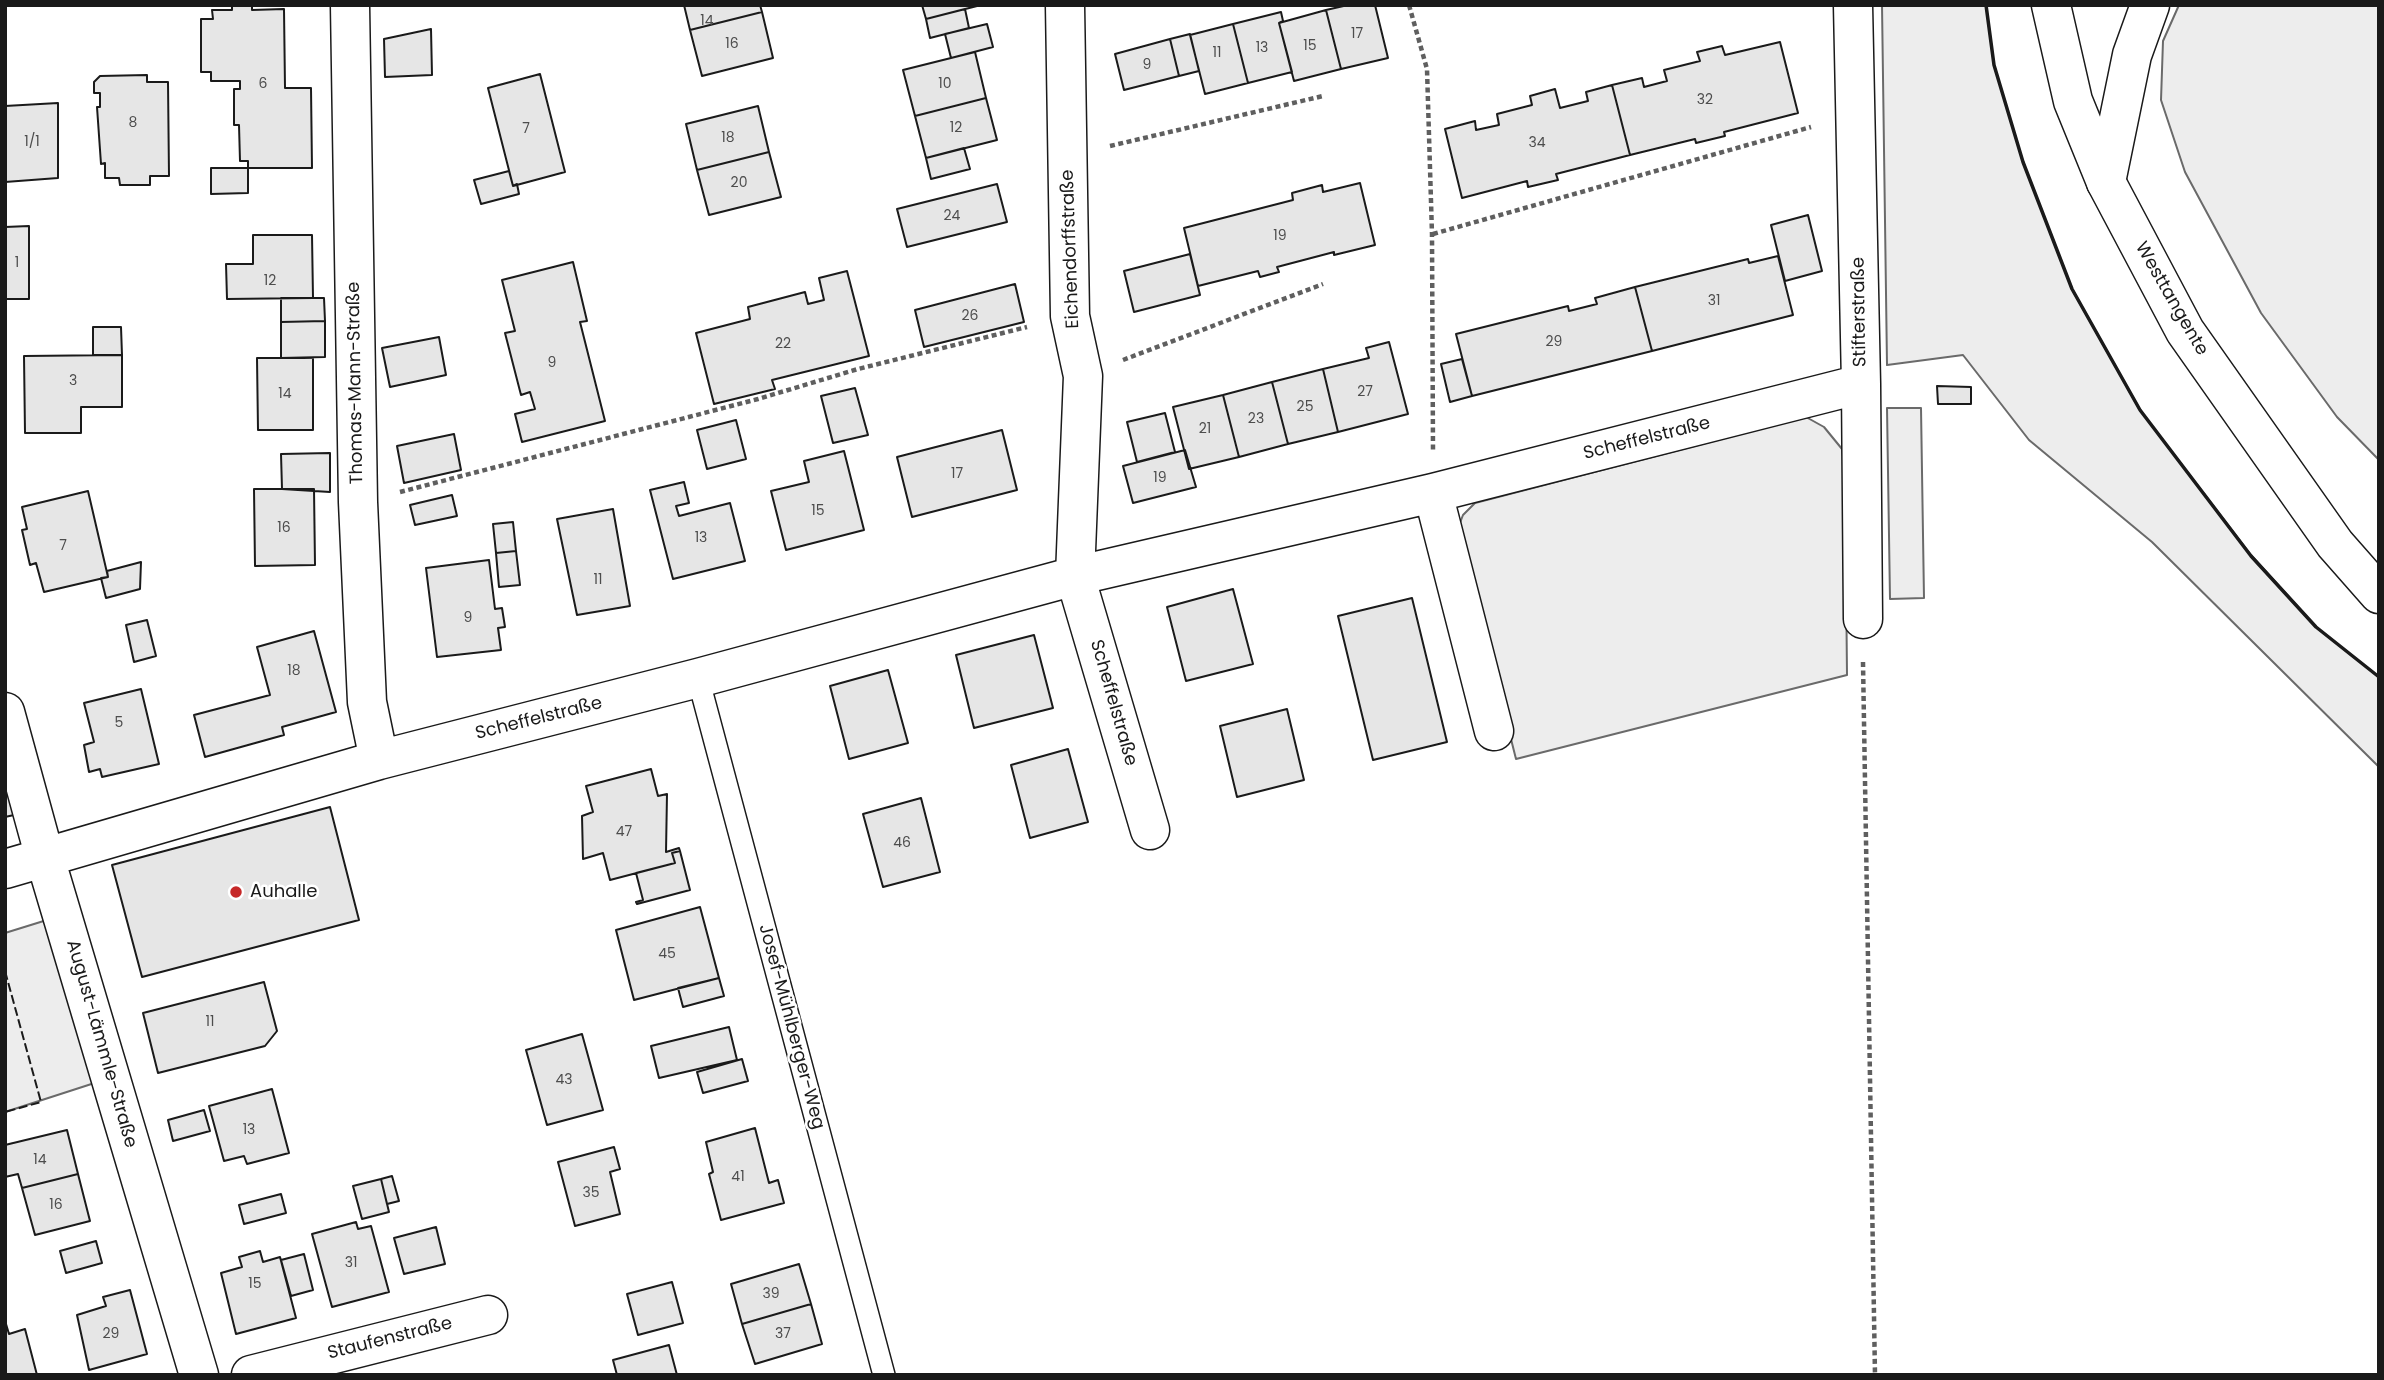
<!DOCTYPE html>
<meta charset="utf-8">
<style>
body{margin:0}
#map{position:relative;width:2384px;height:1380px;overflow:hidden;background:#fff;font-family:Poppins,sans-serif}
canvas{display:block}
.frame{position:absolute;inset:0;border:7px solid #1a1a1a;pointer-events:none}
</style>
<div id="map">
<canvas width="2384" height="1380"></canvas>
<div class="frame"></div>
</div>
<script>
const ctx = document.querySelector('canvas').getContext('2d');
ctx.lineJoin = 'round';
function paint(path, color) { ctx.fillStyle = color; ctx.fill(path, 'evenodd'); }
function stroke(path, color, width, dash) { ctx.strokeStyle = color; ctx.lineWidth = width; ctx.lineCap = dash ? 'butt' : 'round'; ctx.setLineDash(dash || []); ctx.stroke(path); }
function label(font, color, halo, rows, align = 'center') {
  ctx.font = font + ' Poppins,sans-serif'; ctx.lineWidth = 5; ctx.setLineDash([]); ctx.textBaseline = 'middle'; ctx.strokeStyle = halo; ctx.fillStyle = color; for (const [text, x, y, turn = 0] of rows) {
    ctx.save(); ctx.translate(x, y); ctx.rotate((+turn || 0) * Math.PI / 180); ctx.textAlign = isNaN(turn) ? turn : align; if (halo) ctx.strokeText(text, 0, 0); ctx.fillText(text, 0, 0); ctx.restore();
  }
}
const built = new Path2D(`
 M1882,5h104l8,60 29,97 49,127 68,121 111,145 65,72 63,50v90l-227,-225 -123,-102 -66,-85 -76,10z
 M2179,5h200v455l-42,-43 -76,-104 -76,-141 -24,-72 2,-59z
 M1887,408h34l3,190 -34,1z
 M1806,417l18,10 18,22 3,24 2,202 -331,84 -58,-231 5,-13 12,-12z
 M63,915l47,163 -105,34v-179z`);
paint(built, '#ededed');
stroke(built, '#6a6a6a', 2);
const building = new Path2D(`
 M232,5h20v5l32,-1 1,79h26l1,80h-64v-7h-8l-1,-36h-5v-36h6v-8h-29v-9h-10v-53h12l-1,-9h20z
 M684,5h76l2,7 -72,18z
 M922,5h59l-55,14z
 M1348,5h27l13,53 -47,11 -15,-59z
 M965,9l4,19 -39,10 -4,-19z
 M1326,10l15,59 -47,12 -15,-58z
 M762,12l11,46 -71,18 -12,-46z
 M1281,12l2,9 -4,2 13,49 -44,11 -15,-59z
 M987,24l6,23 -42,11 -6,-24z
 M1233,24l15,59 -43,11 -15,-59z
 M431,29l1,46 -47,2 -1,-38z
 M1190,34l9,37 -20,5 -9,-37z
 M1170,39l9,37 -55,14 -9,-36z
 M1780,42l18,71 -74,19 1,4 -29,7 -1,-4 -65,16 -18,-70 30,-7 2,9 23,-6 -3,-11 36,-9 -3,-9 25,-6 3,9z
 M975,52l11,46 -71,18 -12,-46z
 M540,74l25,98 -52,14 -25,-98z
 M147,75v7h21l1,94h-19v9h-30l-1,-7h-14v-15l-4,1 -4,-57h3v-14h-6v-11l6,-6z
 M1612,85l18,70 -74,19 2,6 -30,7 -1,-6 -65,17 -17,-69 30,-8 1,9 23,-5 -2,-11 35,-9 -2,-9 25,-7 5,19 28,-7 -2,-9z
 M986,98l11,42 -71,18 -11,-42z
 M58,103v75l-53,4v-76z
 M758,106l11,46 -72,18 -11,-46z
 M964,148l6,21 -39,10 -5,-21z
 M769,152l12,45 -72,18 -12,-45z
 M211,168h37v25l-37,1z
 M509,171l4,15 4,-2 2,10 -38,10 -7,-24z
 M1360,183l15,62 -41,10v-3l-57,15 2,5 -19,5 -2,-6 -60,15 -14,-58 109,-28 -1,-7 30,-8 1,7z
 M997,184l10,38 -100,25 -10,-38z
 M1808,215l14,56 -37,10 -14,-56z
 M29,226v73h-24v-72z
 M253,235h59l1,63 -86,1 -1,-35h27z
 M1190,254l10,41 -66,17 -10,-41z
 M1778,256l15,59 -141,36 -17,-64 113,-28 1,4z
 M573,262l14,59 -7,1 25,99 -83,21 -7,-28 20,-5 -5,-17 -9,3 -16,-62 10,-2 -13,-51z
 M847,271l22,85 -97,24 3,9 -61,15 -18,-71 54,-14 -2,-12 57,-15 3,12 16,-4 -5,-22z
 M1015,284l9,38 -100,25 -9,-37z
 M1635,287l17,64 -180,45 -16,-62 112,-28 1,5 28,-7 -2,-6z
 M281,298h43l1,23 -44,1z
 M325,321v36l-44,1v-36z
 M93,327h28l1,28h-29z
 M439,337l7,38 -56,12 -8,-39z
 M1389,342l19,72 -70,18 -15,-63 46,-11 -3,-10z
 M122,355v52h-41v26h-56l-1,-77z
 M257,358h56v72h-55z
 M1462,359l10,37 -22,6 -9,-38z
 M1323,369l15,63 -50,12 -16,-62z
 M1272,382l16,62 -49,13 -16,-62z
 M1937,386l34,1v17h-33z
 M855,388l13,47 -35,8 -12,-47z
 M1223,395l16,62 -50,12 -16,-62z
 M1165,413l10,39 -38,10 -10,-40z
 M736,420l10,39 -39,10 -10,-39z
 M1002,430l15,60 -105,27 -15,-60z
 M454,434l7,36 -57,13 -7,-37z
 M1185,450l11,37 -63,16 -10,-37z
 M844,451l20,79 -78,20 -15,-59 38,-9 -5,-21z
 M330,453v39l-48,-3 -1,-35z
 M684,482l5,21 -13,3 3,10 51,-13 15,58 -72,18 -23,-89z
 M254,489h60l1,76 -60,1z
 M88,491l20,86 -64,15 -8,-29 -6,2 -8,-35 5,-1 -5,-22z
 M452,495l5,21 -42,9 -5,-20z
 M613,509l17,97 -53,9 -20,-96z
 M513,522l3,29 -20,2 -3,-29z
 M516,551l4,34 -21,2 -3,-34z
 M489,560l6,49 7,-1 3,19 -7,1 3,22 -64,7 -11,-89z
 M141,562l-1,27 -34,9 -5,-20 7,-1 -1,-6z
 M1233,589l20,75 -67,17 -19,-74z
 M1412,598l35,144 -74,18 -35,-144z
 M147,620l9,36 -22,6 -8,-37z
 M314,631l22,81 -54,15 2,8 -79,22 -11,-42 76,-20 -13,-48z
 M1034,635l19,73 -79,20 -18,-73z
 M888,670l20,73 -59,16 -19,-73z
 M141,689l18,75 -57,13 -2,-8 -11,3 -5,-27 10,-3 -10,-39z
 M1287,709l17,71 -67,17 -17,-71z
 M1068,749l20,73 -58,16 -19,-73z
 M651,769l7,27 9,-2 -1,58 13,-4 1,3 -8,2 3,10 -65,17 -7,-27 -20,6 -1,-43 11,-4 -7,-26z
 M5,782l9,33 -9,2z
 M921,798l19,74 -57,15 -20,-73z
 M330,807l29,113 -217,57 -30,-112z
 M680,851l10,39 -53,14 -1,-2 7,-2 -7,-27 39,-10 -3,-10z
 M700,907l19,71 -85,22 -18,-70z
 M719,978l5,18 -41,11 -5,-19z
 M264,982l13,49 -12,15 -107,27 -15,-60z
 M729,1027l8,33 -78,18 -8,-32z
 M582,1034l21,76 -56,15 -21,-75z
 M742,1059l6,22 -45,12 -6,-21z
 M272,1089l17,64 -42,11 -3,-8 -20,5 -15,-55z
 M204,1110l6,21 -37,10 -5,-21z
 M755,1128l14,55 9,-3 6,23 -63,17 -12,-46 4,-2 -7,-30z
 M67,1130l11,44 -56,14 -4,-14 -13,3v-32z
 M614,1147l6,22 -10,3 10,42 -45,12 -17,-64z
 M78,1174l12,47 -55,14 -13,-47z
 M392,1176l7,25 -12,3 -6,-25z
 M381,1179l8,33 -27,7 -9,-33z
 M281,1194l5,19 -42,11 -5,-19z
 M356,1222l2,7 13,-3 18,66 -57,15 -20,-73z
 M436,1227l9,37 -41,10 -10,-36z
 M96,1241l6,22 -36,10 -6,-22z
 M260,1251l3,11 17,-5 16,61 -60,16 -15,-61 21,-6 -3,-10z
 M304,1254l9,36 -22,6 -10,-36z
 M799,1264l12,40 -69,20 -11,-40z
 M672,1282l11,41 -45,12 -11,-41z
 M130,1290l17,64 -58,16 -12,-55 29,-9 -3,-9z
 M811,1304l11,40 -67,20 -13,-40z
 M6,1324l3,10 16,-5 12,46h-32z
 M669,1345l8,30h-60l-4,-15z`);
paint(building, '#e6e6e6');
stroke(building, '#1a1a1a', 2);
const lane = new Path2D(`
 M698,678l186,697`);
const street = new Path2D(`
 M350,5l8,497 9,200 12,58
 M1065,5l5,311 13,60 -8,200 75,254
 M1853,5l8,379 2,235
 M1433,493l61,238
 M5,712l40,146 154,517
 M5,869l374,-109 319,-82 377,-102 358,-83 428,-109
 M251,1375l237,-60`);
const secondary = new Path2D(`
 M2051,5l22,96 33,81 79,149 150,213 44,50`);
const highway = new Path2D(`
 M2106,182l26,-127 18,-50`);
stroke(lane, '#1a1a1a', 24);
stroke(street, '#1a1a1a', 41);
stroke(secondary, '#1a1a1a', 41);
stroke(highway, '#1a1a1a', 41);
stroke(new Path2D(`
 M1409,5l18,64 5,165 1,216
 M1110,146l213,-50
 M1433,234l378,-107
 M1123,360l200,-76
 M400,492l358,-93 100,-30 169,-42
 M1863,662l12,713`), '#5f5f5f', 4.5, [5, 3.5]);
stroke(lane, '#fff', 21);
stroke(street, '#fff', 38);
stroke(secondary, '#fff', 38);
stroke(highway, '#fff', 38);
stroke(new Path2D(`
 M5,971l36,131 -36,10`), '#1a1a1a', 2, [9, 3.5]);
stroke(new Path2D(`
 M1986,5l8,60 29,97 49,127 68,121 111,146 65,71 63,50`), '#1a1a1a', 3.5);
for (const [x, y, r, color] of [
 [236,892,7,"#c62828"]
]) { const dot = new Path2D(); dot.arc(x, y, r, 0, 2 * Math.PI); ctx.fillStyle = color; ctx.fill(dot); stroke(dot, '#fff', 2.5); }
label('14px', '#4d4d4d', null, [
 ["14",707,21],
 ["17",1357,34],
 ["16",732,44],
 ["15",1310,46],
 ["13",1262,48],
 ["11",1217,53],
 ["9",1147,65],
 ["6",263,84],
 ["10",945,84],
 ["32",1705,100],
 ["8",133,123],
 ["12",956,128],
 ["7",526,129],
 ["18",728,138],
 ["1/1",32,142],
 ["34",1537,143],
 ["20",739,183],
 ["24",952,216],
 ["19",1280,236],
 ["1",17,263],
 ["12",270,281],
 ["31",1714,301],
 ["26",970,316],
 ["29",1554,342],
 ["22",783,344],
 ["9",552,363],
 ["3",73,381],
 ["27",1365,392],
 ["14",285,394],
 ["25",1305,407],
 ["23",1256,419],
 ["21",1205,429],
 ["17",957,474],
 ["19",1160,478],
 ["15",818,511],
 ["16",284,528],
 ["13",701,538],
 ["7",63,546],
 ["11",598,580],
 ["9",468,618],
 ["18",294,671],
 ["5",119,723],
 ["47",624,832],
 ["46",902,843],
 ["45",667,954],
 ["11",210,1022],
 ["43",564,1080],
 ["13",249,1130],
 ["14",40,1160],
 ["41",738,1177],
 ["35",591,1193],
 ["16",56,1205],
 ["31",351,1263],
 ["15",255,1284],
 ["39",771,1294],
 ["29",111,1334],
 ["37",783,1334]
]);
label('18px', '#1a1a1a', '#fff', [
 ["Eichendorffstraße",1071,249,-92],
 ["Westtangente",2171,299,60],
 ["Stifterstraße",1860,312,-91],
 ["Thomas-Mann-Straße",356,383,-91],
 ["Scheffelstraße",1647,439,-14],
 ["Scheffelstraße",1113,703,74],
 ["Scheffelstraße",539,719,-14],
 ["Josef-Mühlberger-Weg",791,1027,75],
 ["August-Lämmle-Straße",101,1044,74],
 ["Staufenstraße",390,1339,-14]
]);
label('18px', '#1a1a1a', '#fff', [
 ["Auhalle",250,892]
], 'left');
</script>
